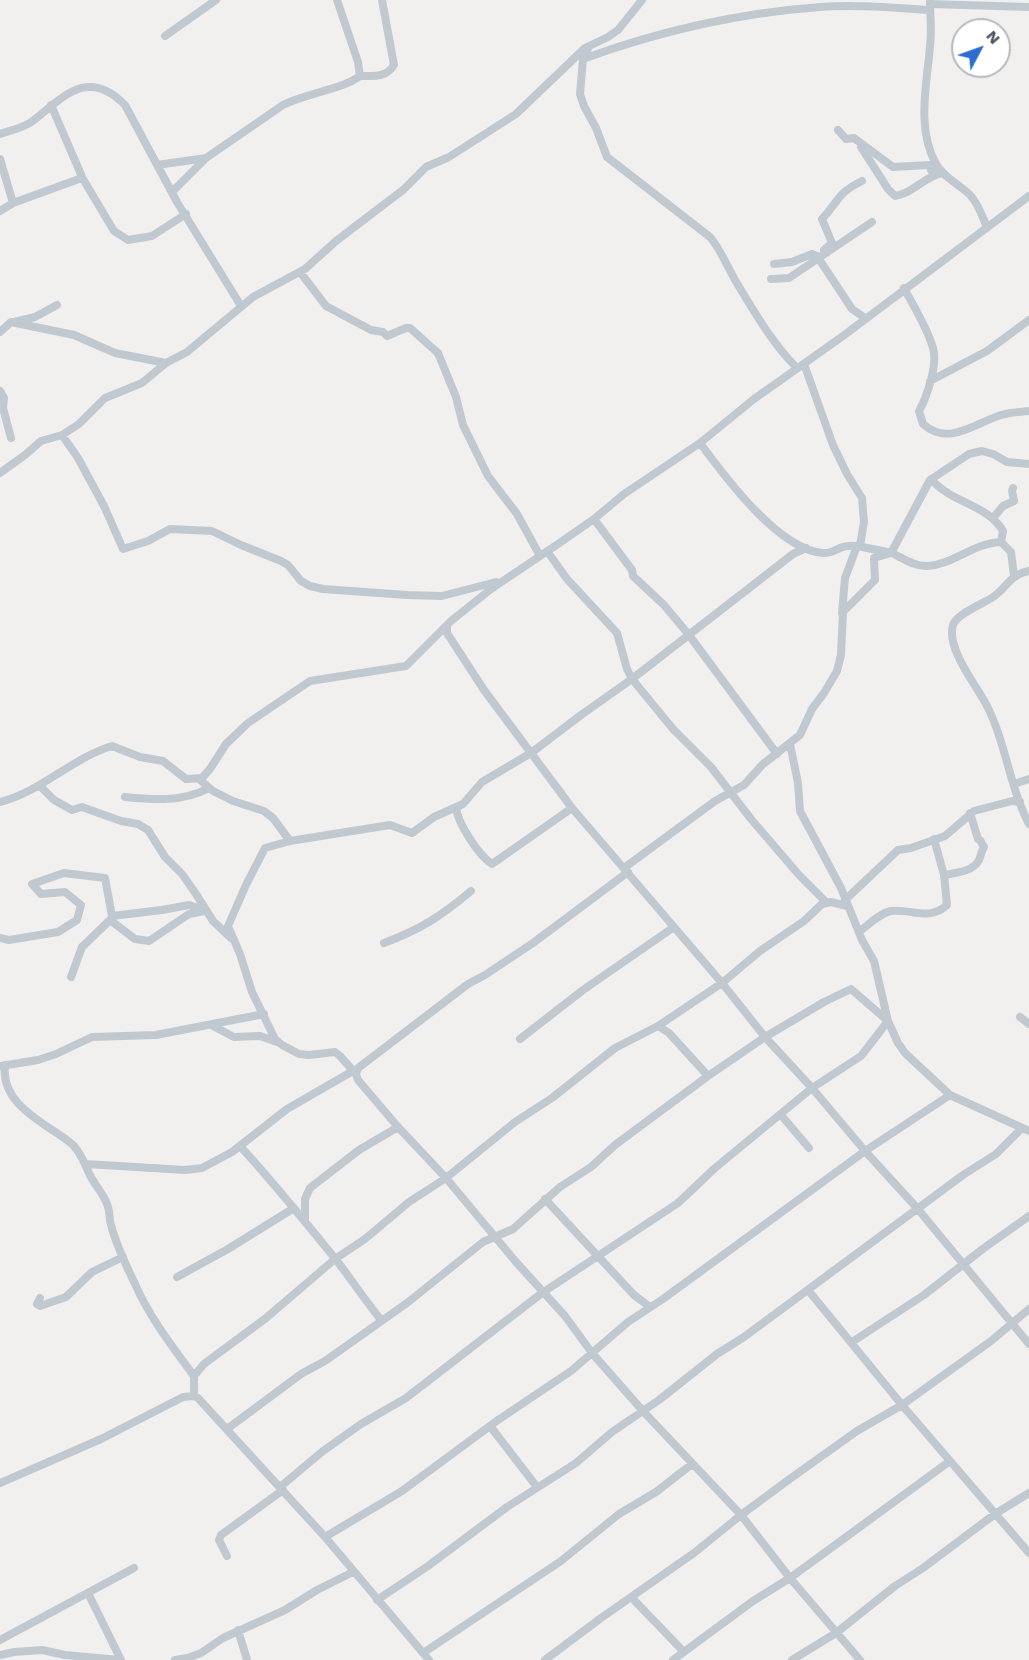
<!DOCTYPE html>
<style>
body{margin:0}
#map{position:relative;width:1029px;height:1660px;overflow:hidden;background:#f2f0ef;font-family:"Work Sans",sans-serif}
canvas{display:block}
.north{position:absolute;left:951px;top:18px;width:60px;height:60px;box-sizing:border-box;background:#fff;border:2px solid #b6babd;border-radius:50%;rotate:49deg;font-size:16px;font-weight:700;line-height:24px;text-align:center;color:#49525b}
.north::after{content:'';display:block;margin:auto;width:21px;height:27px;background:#2b6dd1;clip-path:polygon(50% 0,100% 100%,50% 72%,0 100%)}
</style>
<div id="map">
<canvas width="1029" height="1660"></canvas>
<div class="north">N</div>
</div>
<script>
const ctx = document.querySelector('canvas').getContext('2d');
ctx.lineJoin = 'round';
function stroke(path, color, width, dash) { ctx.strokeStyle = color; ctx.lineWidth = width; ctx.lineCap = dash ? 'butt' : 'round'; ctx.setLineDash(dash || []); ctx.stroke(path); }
stroke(new Path2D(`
 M930,0c0,15 2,31 0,46 -3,38 -14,82 6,118 8,14 23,20 34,31 8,8 12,21 17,32
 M930,4l99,3
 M165,36l51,-36
 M588,48l-5,11 -3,35 4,12 12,22 11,29 103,80c12,14 18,32 28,48 17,28 35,59 59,83
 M583,59c76,-28 157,-46 237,-52 36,-3 74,1 110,3
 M360,76c14,0 26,2 34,-11l-12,-65
 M51,105l32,74
 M838,130l8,9 8,-1 39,29 36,-2 2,5 6,-5
 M0,134c11,-4 25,-6 34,-14 31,-25 55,-52 91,-15l52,97 64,104
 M861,147l27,42 7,7c17,-2 30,-20 47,-23
 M0,159l13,44 -13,8
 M157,165l49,-7
 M172,192l34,-34 77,-53c23,-12 58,-15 77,-29l-2,-14 -21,-62
 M1029,196l-186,140 -89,63 -54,44 -76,51 -30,25 -36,25 -67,45 -40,32 -4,4v8l37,57 88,118 150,175 43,54 47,51 53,63 52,57 112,136
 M13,203l66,-24h4l31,52 14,9 24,-4 34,-22
 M824,250l8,-7 -10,-24c17,-18 15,-26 40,-38
 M774,264l18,-2 20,-8 5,2 35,53 13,9
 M300,272l26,34 45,24 12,2 4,4 19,-8h4l28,25 18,44 7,28 25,51 29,38 23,42
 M771,279l18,-1 83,-56
 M904,288c10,19 23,39 29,60 5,16 -6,49 -14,63l4,13c26,23 52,-1 78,-9 9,-3 19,-3 28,-4
 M14,322l21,-5 22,-12
 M0,332l11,-10 63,13 41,18 51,10
 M804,364l29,81 14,29 15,24 2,24 -4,24
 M930,381l57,-30 42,-31
 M0,391l4,7 -1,10 8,30
 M62,435l16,23 26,48 19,43 25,-8 22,-12 42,2 29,14 40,16 7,4 13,16 9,5 13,3 84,6 35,1 54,-14
 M700,443c25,34 79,107 123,110 7,1 12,-3 17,-5 9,-4 19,-2 27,0 9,2 19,3 27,6 10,5 22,13 34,12 26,-2 46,-23 73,-24l10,10 3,24
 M0,473l25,-18 16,-14 21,-6 17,-11 26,-26 37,-15 24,-20 21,-11 66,-55 52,-28 31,-28 67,-51 23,-23 23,-10 67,-43 69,-66 23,-11 10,-7 24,-30
 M931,479c20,24 56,25 72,52l-2,11
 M994,517l9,-11 11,-5 -2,-10 1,-3
 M594,519l38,51 1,6 31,29 25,30 88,119
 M547,551l20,28 50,54 10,36 5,10 41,50 38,38 40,52 48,56 27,27
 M1029,571c-20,4 -21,16 -36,26 -10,7 -37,17 -40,28 -7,23 23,60 33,79 20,38 23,82 43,120
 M842,613l3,-35 12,-32
 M790,744l8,39 2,28 41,77 21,52 12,21 14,60 10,22 7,10 45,42 79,36
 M199,779l14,12 20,10 31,10 9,7 17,23
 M1014,784l15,-5
 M40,786l14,14 18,10 10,-3 39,14 17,3 10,6 17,27 17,17 14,20 17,27 18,17
 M125,797c29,3 58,5 84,-9
 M0,802c41,-10 72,-44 112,-56l28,11 23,4 23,18 16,-1 8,-9 16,-25 22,-21 62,-42 96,-15 42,-42
 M456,808c2,15 22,47 36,56l80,-56
 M624,868l91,-67 29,-16 19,-21 37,-29 12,-26 12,-16 13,-22 4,-16 2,-43 32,-32 -1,-22 17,-5 39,-73 39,-26 13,-3 11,3 14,8 22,2
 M628,872l-95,71 -48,32 -17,9 -102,78 -8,6 -2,6 2,6 40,47 48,51 70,84 49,54 27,37 50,57 99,105 49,63 70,82
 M944,875c11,-2 29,-3 35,-15 2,-5 2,-8 5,-13l-4,-7 -2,-1 -8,-26
 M845,900l53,-50 13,-2 34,-12 29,-25 38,-10 8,1
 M859,932c9,-7 21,-19 32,-21 20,-3 37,11 56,-6l-3,-30 -10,-36
 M0,938l9,2 49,-8 19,-12 4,-15 -16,-13 -24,2 -9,-10 32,-11 41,5 7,38 50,-6 27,-5 18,6
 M384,943c37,-14 56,-26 87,-52
 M71,977l11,-30 28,-27 25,19 14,2 40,-27 15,-3
 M1020,1017l9,7
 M211,1025l23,12 26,-1 17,6
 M658,1026l11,7 39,43
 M520,1039l63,-49 91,-63
 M5,1065c-5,41 43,59 67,79 9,8 13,21 18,31 5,11 15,20 18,32 2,5 1,12 3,18 5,20 15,40 24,59 15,34 37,62 59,92
 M1,1066l37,-6 18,-6 36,-17 64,-2 108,-21
 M356,1074l-16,-18 -5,-4 -26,3 -10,-1 -17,-9 -7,-6 -23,-47 -12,-38 -12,-28 18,-41 19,-37 25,-7 100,-16 22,8 22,-16 29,-13 19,-22 49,-29 50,-38 51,-36 161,-125 13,-6
 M781,1115l28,33
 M240,1146c33,36 63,73 93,110 17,21 31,43 48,64
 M86,1164l99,6 17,-2 30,-16 55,-43 66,-38
 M545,1199l89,96 16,12
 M305,1221v-22l5,-11 49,-38 39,-23
 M177,1277l51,-28 66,-41
 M808,1290l94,115 127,148
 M40,1298l-3,6 3,2 26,-9 26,-25 31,-15
 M852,1342l72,-47 60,-47 45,-32
 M194,1396v-20l10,-12 62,-46 69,-59 30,-20 44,-37 37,-24 69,-56 37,-24 63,-50 43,-22 64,-43 38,-32 44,-30 18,-17 9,-2 16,4
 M490,1426l47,61
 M227,1429l74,-55 24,-13 82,-58 76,-61 30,-13 47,-42 31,-20 24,-22 93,-69 57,-39 59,-35 27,-13 37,32 -27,35 -49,32 -97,80 -37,35 -136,90 -136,105 -45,26 -38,27 -43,36
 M0,1483l101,-44 82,-42 11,-1 4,2 127,139 104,123
 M325,1537l77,-46 96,-71 73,-49 57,-49 35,-23 202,-148 85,-56
 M227,1556l-8,-16 2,-5 62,-45
 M88,1593l33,67
 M632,1598l52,54
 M377,1600l51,-34 79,-59 69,-44 36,-31 47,-32 58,-46 27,-17 219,-162 33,-21 25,-25
 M238,1630l9,30
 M0,1640l134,-72
 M423,1653l138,-92 58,-47 37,-22 36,-28
 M0,1655l14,-3 28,-2 23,5 55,5
 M175,1660l13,-2 13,-5 22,-15 62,-28 32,-20 36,-18
 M545,1660l56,-42 93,-65 47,-38 50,-37 66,-47 45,-26 89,-64 38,-32
 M673,1660l80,-59 37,-23 160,-117
 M792,1660l44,-27 59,-47 28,-18 72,-54 34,-21`), '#c1c9d0', 8);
</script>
